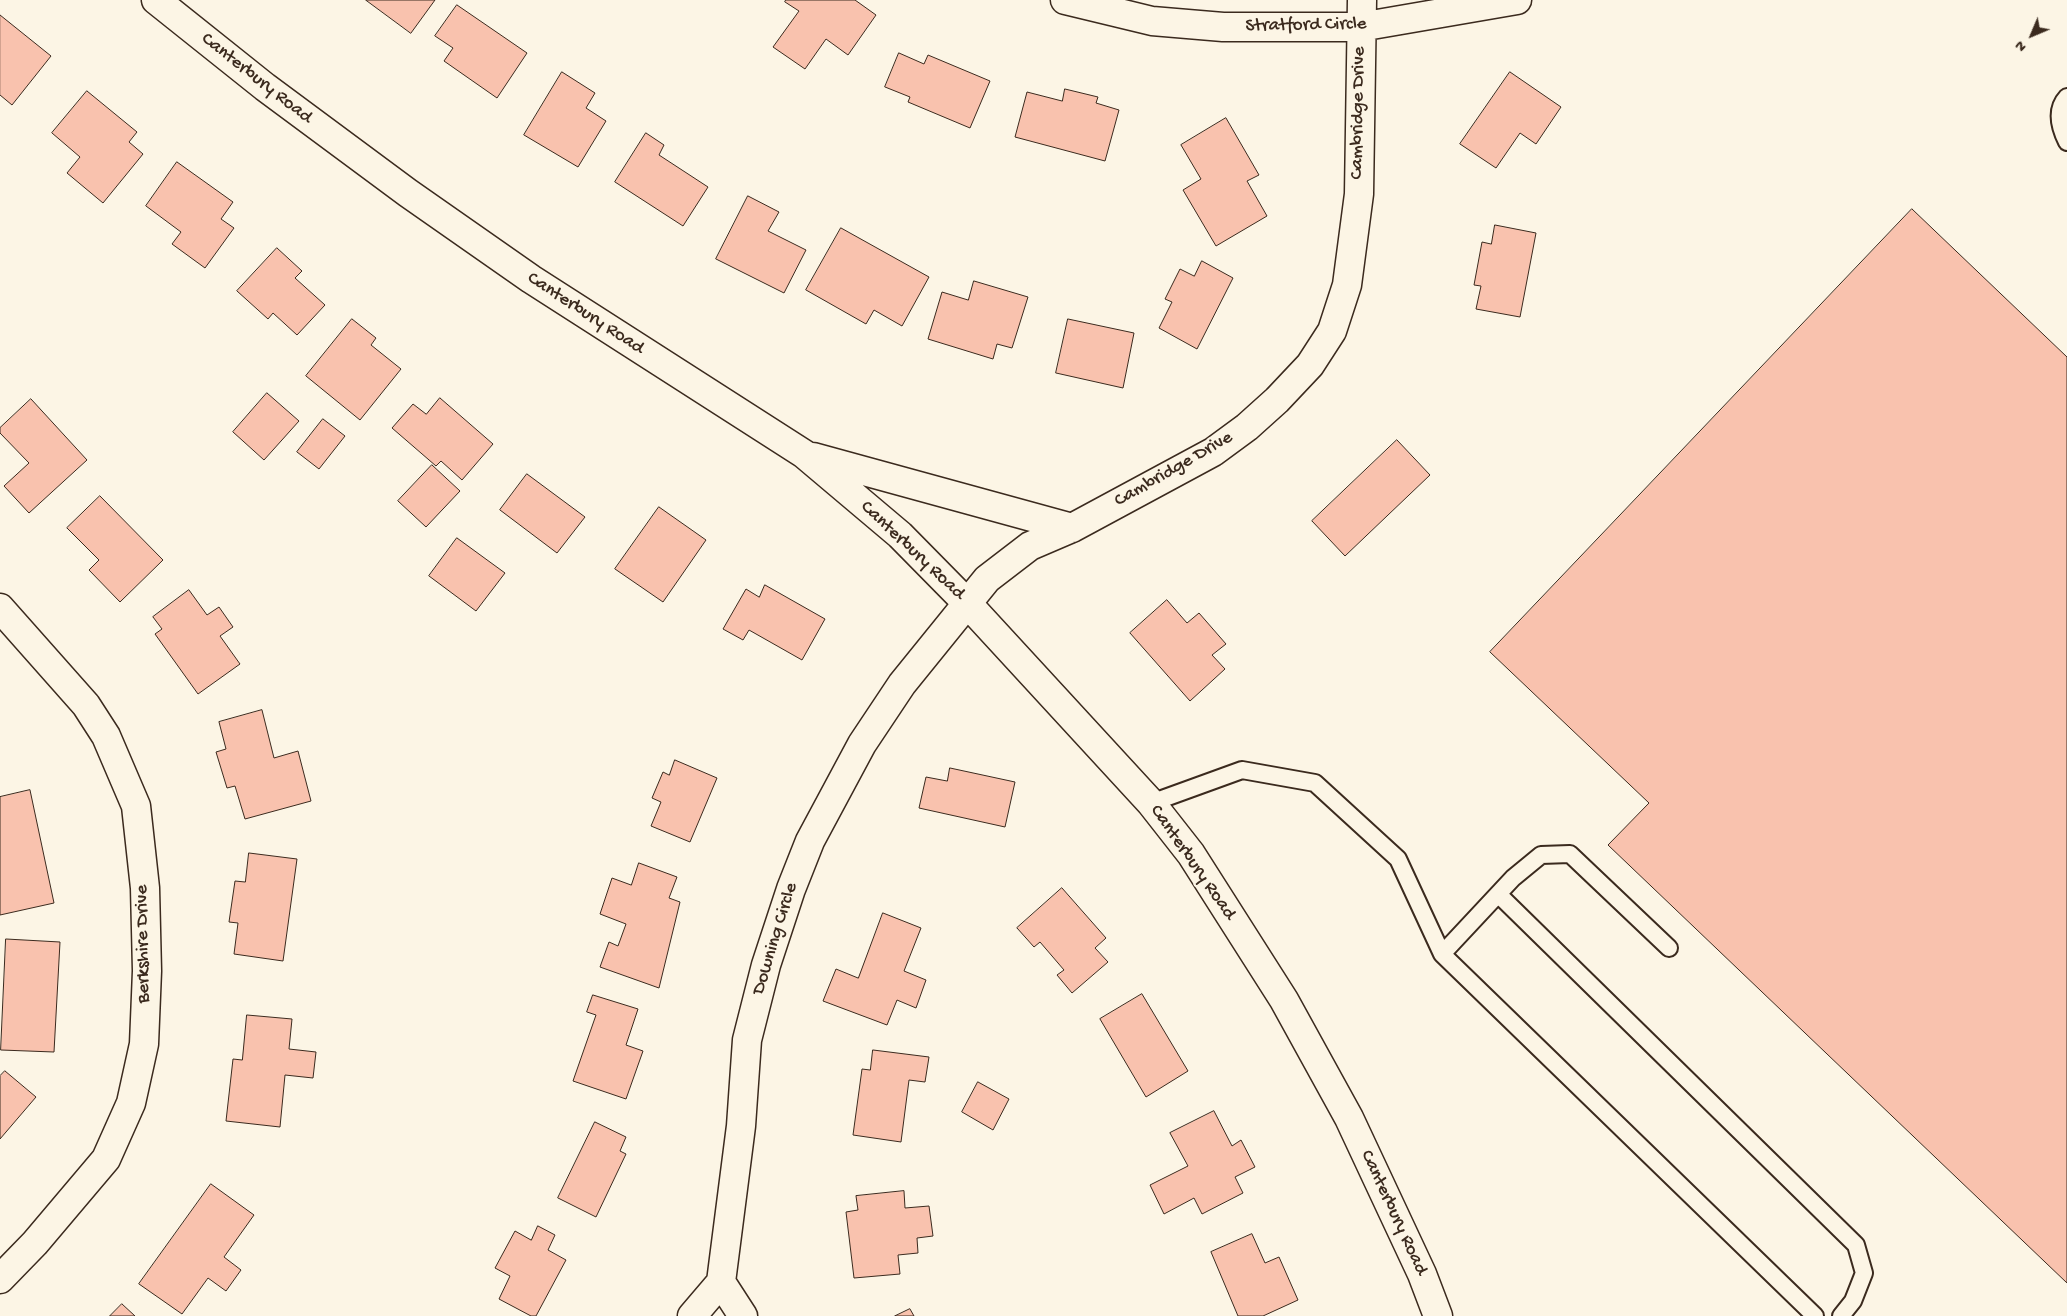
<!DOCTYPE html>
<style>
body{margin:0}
#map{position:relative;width:2067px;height:1316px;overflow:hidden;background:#fcf5e5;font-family:"Gochi Hand",sans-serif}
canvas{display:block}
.north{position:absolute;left:2007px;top:10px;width:50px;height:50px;-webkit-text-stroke:4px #fcf5e5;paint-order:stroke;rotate:225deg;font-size:14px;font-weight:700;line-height:20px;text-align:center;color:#3b2a1e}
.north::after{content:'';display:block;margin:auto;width:18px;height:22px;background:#3b2a1e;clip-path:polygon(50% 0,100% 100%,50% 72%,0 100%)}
</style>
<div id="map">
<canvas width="2067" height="1316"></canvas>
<div class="north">N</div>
</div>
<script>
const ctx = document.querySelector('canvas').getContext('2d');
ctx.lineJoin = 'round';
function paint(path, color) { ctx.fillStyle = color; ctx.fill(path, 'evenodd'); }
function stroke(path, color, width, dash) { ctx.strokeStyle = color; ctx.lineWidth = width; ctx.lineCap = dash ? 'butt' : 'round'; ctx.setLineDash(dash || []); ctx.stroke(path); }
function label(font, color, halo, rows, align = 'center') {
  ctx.font = font + ' "Gochi Hand",sans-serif'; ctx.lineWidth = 4.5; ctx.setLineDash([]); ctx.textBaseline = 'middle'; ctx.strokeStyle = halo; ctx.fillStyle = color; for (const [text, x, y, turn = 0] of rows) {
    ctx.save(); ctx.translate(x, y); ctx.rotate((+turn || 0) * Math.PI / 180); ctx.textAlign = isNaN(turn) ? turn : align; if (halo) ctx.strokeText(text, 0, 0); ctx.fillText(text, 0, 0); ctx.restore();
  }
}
const building = new Path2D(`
 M366,0h69l-24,33z
 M786,0h69l21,15 -28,40 -22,-16 -21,30 -32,-22 26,-36 -14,-9z
 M457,5l70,48 -30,45 -53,-37 9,-13 -18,-12z
 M0,15l51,41 -39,49 -12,-10z
 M899,53l25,11 4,-9 62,26 -20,47 -62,-26 2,-5 -25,-10z
 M562,72l33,21 -9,15 20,13 -28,46 -54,-32z
 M1510,72l51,35 -25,37 -16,-11 -24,35 -36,-24z
 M1065,89l33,8 -2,6 23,7 -14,51 -90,-24 12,-45 35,9z
 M87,91l50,41 -8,10 14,12 -40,49 -36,-30 13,-16 -28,-24z
 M1226,118l33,57 -12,6 20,35 -51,30 -33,-56 18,-11 -20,-34z
 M646,133l18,12 -5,10 49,32 -25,39 -68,-44z
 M177,162l56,40 -12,17 13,9 -29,40 -33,-24 9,-12 -35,-26z
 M748,196l31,16 -11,19 38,19 -22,43 -68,-34z
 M1912,209l155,148v926l-459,-438 41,-42 -159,-151z
 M1495,225l41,8 -16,84 -44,-8 5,-23 -7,-1 8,-43 9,2z
 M841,228l88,49 -27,49 -28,-16 -8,14 -60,-34z
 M277,248l25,23 -7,7 30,27 -28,30 -24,-22 -5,6 -31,-28z
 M1202,261l31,17 -36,71 -38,-21 13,-26 -7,-3 15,-30 14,7z
 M974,281l54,16 -16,51 -15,-4 -4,15 -65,-20 14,-47 26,8z
 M352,319l24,19 -5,7 30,24 -41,51 -54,-44z
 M1068,319l66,14 -11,55 -67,-15z
 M267,393l32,28 -35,39 -31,-28z
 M440,398l53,46 -31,36 -21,-19 -5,5 -44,-38 21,-24 13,10z
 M31,399l56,61 -58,53 -25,-27 25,-23 -29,-30v-5z
 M323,419l22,17 -26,33 -22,-17z
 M1397,440l33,35 -85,81 -33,-35z
 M432,465l28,26 -34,36 -28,-26z
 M527,474l58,43 -28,36 -57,-43z
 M100,496l63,64 -43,42 -31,-32 10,-10 -32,-32z
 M659,507l47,33 -43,62 -48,-33z
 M457,538l48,35 -29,38 -47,-35z
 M765,585l60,34 -23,41 -53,-30 -6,10 -20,-11 23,-40 13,8z
 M189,590l18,25 12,-8 14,20 -13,9 20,28 -42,30 -43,-60 7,-5 -9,-12z
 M1167,600l20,23 12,-10 27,31 -14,11 13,14 -35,32 -60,-68z
 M262,710l12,48 24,-7 13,50 -66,18 -10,-33 -8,2 -11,-36 10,-3 -7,-27z
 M675,760l42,18 -27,64 -39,-16 10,-24 -9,-4 11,-26 6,3z
 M950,768l65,14 -10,45 -86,-19 7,-31 21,4z
 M30,790l24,113 -54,12v-118z
 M249,853l48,6 -14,102 -49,-7 4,-31 -9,-1 6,-41 10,1z
 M639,863l38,14 -8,21 11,4 -21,86 -59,-21 9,-25 9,4 8,-22 -26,-10 12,-36 19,7z
 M1062,888l44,50 -11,10 13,14 -36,31 -15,-18 7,-5 -24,-28 -6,5 -17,-19z
 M883,913l38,15 -17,43 22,9 -10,28 -19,-8 -10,25 -64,-24 13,-32 22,9z
 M6,939l54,3 -6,110 -53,-2z
 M1142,994l46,77 -42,26 -46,-78z
 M593,995l45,14 -12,36 17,6 -17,48 -53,-18 23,-66 -9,-3z
 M247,1015l45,4 -3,30 27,3 -3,26 -28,-3 -5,52 -54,-6 7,-62 9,1z
 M873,1050l56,7 -4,25 -16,-2 -8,62 -48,-7 9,-66 8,1z
 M5,1071l31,26 -36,42v-63z
 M978,1082l31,17 -16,31 -31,-18z
 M1214,1111l18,35 9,-6 14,27 -20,10 8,16 -41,21 -8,-16 -30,16 -14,-29 38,-19 -18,-33z
 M595,1122l31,15 -6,14 6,3 -30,63 -38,-19z
 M211,1184l43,31 -30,42 17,13 -15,21 -18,-13 -26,36 -43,-30z
 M904,1191l1,17 24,-2 4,30 -16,2 1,15 -20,2 2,19 -46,4 -8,-66 12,-2 -2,-14z
 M538,1226l17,9 -7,15 18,10 -30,56h-5l-32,-17 11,-23 -15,-8 20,-37 16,9z
 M1252,1234l13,29 14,-6 19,43 -35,16h-25l-27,-64z
 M122,1304l13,12h-25z
 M910,1309l4,7h-19z`);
paint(building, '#f9c2ae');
stroke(building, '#3b2a1e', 1);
const lane = new Path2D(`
 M2067,97c-12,13 -7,31 0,45
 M1151,803l91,-33 73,13 83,76 44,95 373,362
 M1498,894l358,351 8,28 -11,28 -12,15
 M1442,954l71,-76 28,-23 29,-1 99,94`);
const street = new Path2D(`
 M156,0l109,87 143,106 123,86 273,175 96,81 67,68 184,200 40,51 93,146 65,118 73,156 16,42
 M1065,0l87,21 71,6h137l157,-27
 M813,457l259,71
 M0,608l86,97 20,31 30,70 9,82 2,83 -3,73 -13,59 -25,56 -71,84 -35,36
 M692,1316l29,-34
 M743,1316l-22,-34 20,-156 6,-86 19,-75 25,-76 19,-48 52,-97 40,-60 85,-105 43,-33 42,-18 141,-76 34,-25 30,-27 33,-35 22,-34 15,-46 12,-91 3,-194`);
stroke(lane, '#3b2a1e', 20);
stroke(street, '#3b2a1e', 31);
stroke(lane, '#fcf5e5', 16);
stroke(street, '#fcf5e5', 28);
label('19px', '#3b2a1e', '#fcf5e5', [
 ["Stratford Circle",1306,26,-1],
 ["Canterbury Road",256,79,38],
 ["Cambridge Drive",1359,113,-89],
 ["Canterbury Road",585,314,33],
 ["Cambridge Drive",1174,470,-30],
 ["Canterbury Road",912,551,43],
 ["Canterbury Road",1192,863,55],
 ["Downing Circle",776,939,-73],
 ["Berkshire Drive",144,944,-91],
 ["Canterbury Road",1393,1213,65]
]);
</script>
